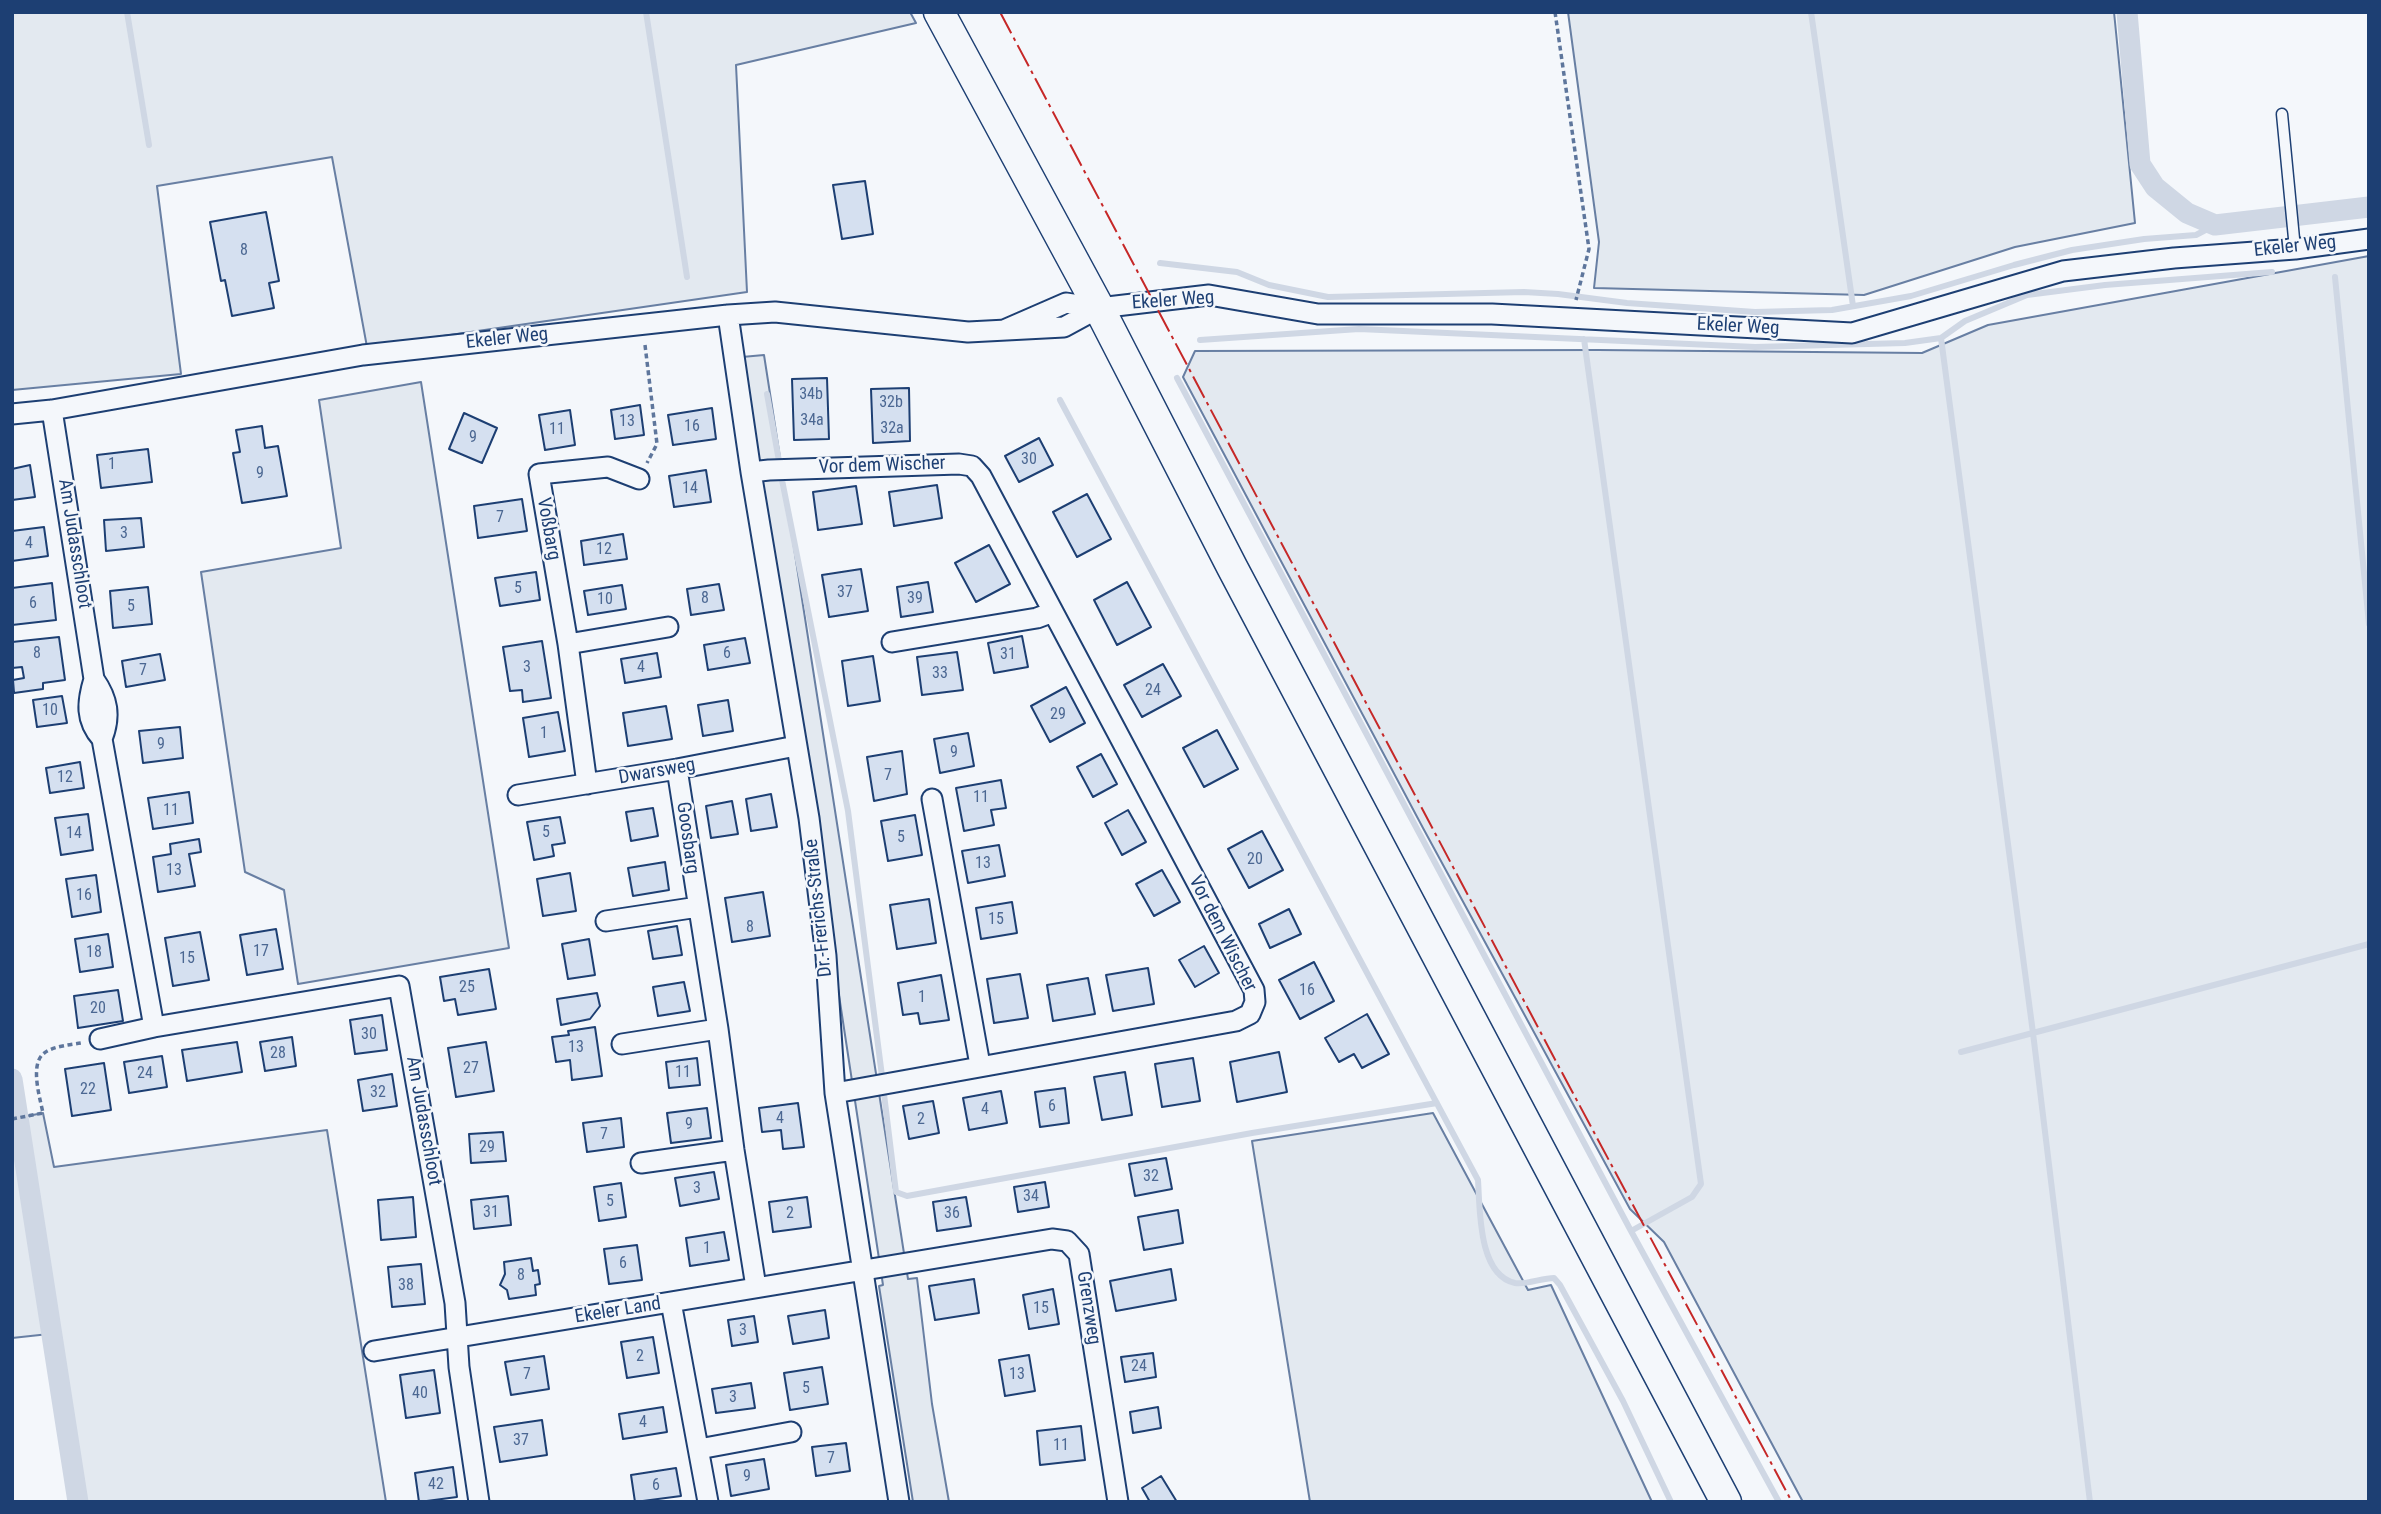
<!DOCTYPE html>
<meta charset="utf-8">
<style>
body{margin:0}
#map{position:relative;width:2381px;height:1514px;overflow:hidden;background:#f4f7fb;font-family:"Roboto Condensed",sans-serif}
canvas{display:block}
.frame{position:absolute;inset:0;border:14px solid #1d3f73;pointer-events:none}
</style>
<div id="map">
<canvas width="2381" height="1514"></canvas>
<div class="frame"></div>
</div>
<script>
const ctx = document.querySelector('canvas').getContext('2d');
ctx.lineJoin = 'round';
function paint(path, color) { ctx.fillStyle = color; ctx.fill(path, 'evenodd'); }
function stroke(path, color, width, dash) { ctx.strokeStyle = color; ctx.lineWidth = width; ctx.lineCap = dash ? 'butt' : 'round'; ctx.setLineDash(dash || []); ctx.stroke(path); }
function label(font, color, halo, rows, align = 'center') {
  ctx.font = font + ' "Roboto Condensed",sans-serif'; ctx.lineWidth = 5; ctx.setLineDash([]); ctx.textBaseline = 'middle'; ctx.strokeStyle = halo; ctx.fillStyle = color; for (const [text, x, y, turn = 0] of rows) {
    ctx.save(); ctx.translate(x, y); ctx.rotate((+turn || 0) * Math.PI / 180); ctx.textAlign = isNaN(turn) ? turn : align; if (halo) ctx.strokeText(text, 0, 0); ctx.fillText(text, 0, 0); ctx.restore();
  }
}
const green = new Path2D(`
 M12,12h898l6,11 -180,42 11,227 -380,55 -35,-190 -175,29 24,188 -169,16z
 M1568,12h546l21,211 -120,24 -151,48 -270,-7 5,-46z
 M2369,256v1246h-566l-139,-260 -34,-33 -207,-381 -240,-451 12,-26 403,-1 324,3 66,-28z
 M764,355l144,924 9,-1 15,126 17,98h-36l-34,-216 4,-1 -141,-928z
 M421,382l88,566 -211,36 -14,-94 -39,-18 -44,-300 140,-24 -22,-148z
 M43,1113l11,54 273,-37 59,372h-309l-28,-168 -37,4v-219z
 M1433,1113l95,177 23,-5 101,217h-342l-58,-361z`);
paint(green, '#e3e9f0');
stroke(green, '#687fa3', 2);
stroke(new Path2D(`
 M127,12l22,133
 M646,12l41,265
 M1811,12l42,294
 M1160,263l77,9 32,13 59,12 196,-5 34,2 69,9 128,9 77,-2 79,-14 103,-31 58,-15 72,-11 52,-4 19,-10
 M2335,277l34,347
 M1941,338l92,695 57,469
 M1584,339l117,845 -9,13 -61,34 148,271
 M1200,340l159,-11 396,18 150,-4 36,-5 24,-17 62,-26 78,-10 167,-13
 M1177,378l454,853
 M767,394l12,67
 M1060,400l418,780c2,29 0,95 37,103 11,2 27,-5 39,-5l6,7 63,116 48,101
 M781,475l67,336 34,265
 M1961,1052l408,-108
 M884,1094l12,98 11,4 345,-63 185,-30`), '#cfd7e4', 6);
stroke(new Path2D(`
 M2127,12l13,152 15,23 32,26 28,12 154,-18
 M12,1079l66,423`), '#cfd7e4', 21);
const building = new Path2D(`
 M865,181l8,53 -31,5 -9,-54z
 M266,212l13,69 -10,2 5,25 -42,8 -7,-36 -4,1 -11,-59z
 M827,378l2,61 -35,1 -2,-61z
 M909,388l1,53 -37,2 -2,-54z
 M640,405l4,30 -29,4 -4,-29z
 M712,408l4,31 -43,6 -5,-30z
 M570,410l5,35 -30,5 -6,-35z
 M464,413l33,15 -15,35 -33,-14z
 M262,426l3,22 13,-2 9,50 -45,7 -9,-50 7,-1 -4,-22z
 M1039,438l14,27 -34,17 -14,-26z
 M148,449l4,33 -51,6 -4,-33z
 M30,465l5,32 -23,3v-31z
 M706,470l5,32 -37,5 -5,-31z
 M937,485l5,33 -48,8 -5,-34z
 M856,486l6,38 -44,6 -5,-38z
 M1087,494l24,45 -34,18 -24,-45z
 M522,499l5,32 -49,7 -4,-32z
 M141,518l3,29 -38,4 -2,-31z
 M44,527l4,29 -36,5v-30z
 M623,534l4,25 -43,6 -3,-24z
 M989,545l21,39 -34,18 -21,-39z
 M861,569l7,42 -39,6 -7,-42z
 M536,572l4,28 -40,6 -5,-28z
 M928,582l5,30 -32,5 -4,-30z
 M1127,582l24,45 -34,18 -23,-45z
 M52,583l4,37 -44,5v-37z
 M719,584l5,26 -33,5 -4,-26z
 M622,585l4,24 -38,6 -4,-24z
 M148,587l4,37 -39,4 -3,-37z
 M1022,636l6,31 -34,6 -6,-30z
 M59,637l6,43 -22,3v6l-29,4 -1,-13 11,-2 -2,-11 -10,1v-26z
 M745,638l5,25 -42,7 -4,-25z
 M542,641l9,57 -28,4 -1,-12 -12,1 -7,-44z
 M957,652l6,38 -41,5 -5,-38z
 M657,653l4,24 -36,6 -4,-24z
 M160,654l5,26 -39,7 -4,-26z
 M873,656l7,45 -32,5 -6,-45z
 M1163,664l18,32 -39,21 -18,-32z
 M1066,687l19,36 -35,19 -19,-36z
 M62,696l5,27 -30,4 -4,-27z
 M728,700l5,31 -30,5 -5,-31z
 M666,706l6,33 -44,7 -5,-33z
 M558,712l7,39 -36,6 -6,-39z
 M180,727l3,31 -40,5 -4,-32z
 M1217,730l21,39 -34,18 -21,-39z
 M968,733l6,33 -34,7 -6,-34z
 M902,751l5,43 -33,7 -7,-44z
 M1101,754l16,30 -24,13 -16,-30z
 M80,762l4,26 -34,5 -4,-25z
 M1001,780l5,28 -15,2 3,15 -30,6 -8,-43z
 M189,792l4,31 -40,6 -5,-31z
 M771,794l6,33 -26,4 -5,-32z
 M732,801l6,33 -27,4 -5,-32z
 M653,808l5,28 -27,5 -5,-29z
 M1128,810l18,32 -24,13 -17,-32z
 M88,814l5,36 -32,5 -6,-37z
 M915,815l7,40 -34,6 -7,-40z
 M560,817l5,26 -13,2 2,11 -20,4 -7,-38z
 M1262,831l21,39 -34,18 -21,-39z
 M199,839l2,13 -12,2 6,32 -37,6 -5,-35 18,-3 -1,-10z
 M999,845l6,31 -37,7 -6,-32z
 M665,862l4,28 -36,6 -5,-28z
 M1162,870l18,32 -26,14 -18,-32z
 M570,873l6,38 -33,5 -6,-37z
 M96,875l5,37 -29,5 -6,-38z
 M763,892l7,44 -38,6 -7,-44z
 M929,899l7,44 -39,6 -7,-44z
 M1012,902l5,31 -36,6 -5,-31z
 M1289,909l12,25 -31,14 -11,-24z
 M677,926l5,29 -29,4 -5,-28z
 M276,929l7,40 -36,6 -7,-40z
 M200,932l9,48 -36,6 -8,-48z
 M108,934l5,33 -33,5 -5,-33z
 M589,939l6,36 -27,4 -6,-35z
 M1204,946l15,27 -24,14 -16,-27z
 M1314,962l20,39 -34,18 -21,-39z
 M1148,968l6,36 -41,7 -7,-36z
 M489,969l7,40 -38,6 -3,-16 -11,2 -4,-24z
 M1020,974l8,44 -34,5 -7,-44z
 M941,975l8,45 -29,4 -2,-11 -15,2 -5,-32z
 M1088,978l7,36 -42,7 -6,-36z
 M684,982l6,29 -32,5 -5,-29z
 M118,990l5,31 -45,7 -4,-32z
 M597,993l3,13 -10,13 -29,6 -4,-26z
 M1367,1014l22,40 -27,14 -8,-14 -15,8 -14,-24z
 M382,1015l5,35 -32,4 -5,-34z
 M595,1027l7,49 -30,4 -2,-20 -14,2 -4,-25 17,-2 -1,-4z
 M292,1037l4,29 -31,5 -5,-29z
 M237,1042l5,30 -55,9 -5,-31z
 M486,1042l8,49 -38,6 -8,-49z
 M1279,1052l8,40 -50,10 -7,-40z
 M162,1056l5,31 -38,6 -5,-31z
 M697,1058l3,27 -31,3 -3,-26z
 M1193,1058l7,43 -38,6 -7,-43z
 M104,1063l7,47 -39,6 -7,-47z
 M1125,1072l7,43 -30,5 -8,-43z
 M392,1074l5,32 -34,5 -5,-31z
 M1065,1088l4,35 -29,4 -5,-35z
 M1001,1091l6,32 -38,7 -6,-32z
 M933,1101l6,32 -30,6 -6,-33z
 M798,1103l6,44 -21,2 -2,-19 -19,2 -3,-24z
 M707,1108l4,30 -40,5 -4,-30z
 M621,1118l3,29 -37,5 -4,-29z
 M503,1132l3,29 -35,2 -2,-29z
 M1166,1158l6,31 -37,7 -6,-32z
 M714,1172l5,27 -39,7 -5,-28z
 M1045,1182l4,25 -31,5 -4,-25z
 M621,1183l5,34 -27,4 -5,-34z
 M508,1196l3,29 -37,4 -3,-29z
 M413,1197l3,40 -35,3 -3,-40z
 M807,1197l4,30 -38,5 -4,-30z
 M966,1197l5,29 -34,5 -4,-29z
 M1178,1210l5,33 -39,7 -6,-33z
 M724,1232l5,28 -39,6 -4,-28z
 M637,1245l5,35 -33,4 -5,-35z
 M531,1258l2,13 5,-1 2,14 -5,1 1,10 -27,4 -2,-9 -7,-5 5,-11 -1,-12z
 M421,1264l4,40 -33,3 -4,-40z
 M1171,1269l5,31 -60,11 -6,-30z
 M974,1279l5,34 -44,7 -6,-34z
 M1053,1289l6,35 -30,5 -6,-34z
 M825,1310l4,28 -36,6 -5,-28z
 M754,1316l4,26 -26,4 -4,-26z
 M653,1337l6,36 -32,5 -6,-36z
 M1153,1353l3,24 -31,5 -4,-25z
 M1029,1355l6,36 -30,5 -6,-36z
 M544,1356l5,33 -38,6 -6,-33z
 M822,1367l6,37 -38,6 -6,-37z
 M434,1370l6,43 -34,5 -6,-43z
 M751,1383l4,25 -39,5 -4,-24z
 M663,1407l4,25 -44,7 -4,-25z
 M1158,1407l3,21 -28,5 -3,-21z
 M542,1420l5,35 -47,7 -6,-35z
 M1081,1426l4,34 -45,5 -3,-34z
 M846,1443l4,28 -34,5 -4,-29z
 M764,1459l5,30 -38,7 -5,-31z
 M453,1467l4,30 -38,5 -4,-29z
 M676,1468l5,28 -46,6 -4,-27z
 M1161,1476l16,26h-27l-8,-14z`);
paint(building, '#d5e0f0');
stroke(building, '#1d3f73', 2);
const service = new Path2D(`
 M2282,114l13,135`);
const minor = new Path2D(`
 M728,315l23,157 58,346 17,138 9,137 64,409
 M1004,330l62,-27 33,5 110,-13 109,19h174l360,19 211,-62 111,-13 121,-9 74,-10
 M52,410l42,269c-7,23 -9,41 8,60l52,288
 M12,414l40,-4 311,-55 365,-40 47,-3 193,20 96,-5 35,-19
 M751,472l18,-2 190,-6 13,2 9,10 273,514 1,12 -5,12 -14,7 -401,72
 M892,642l145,-24 16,-6
 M568,644l100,-17
 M94,679c14,20 17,37 8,60
 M677,769l41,260 16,121 22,137
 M587,784l-19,-140 -29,-170 69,-7 31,12
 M518,795l159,-26 119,-23
 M932,799l48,266
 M606,921l92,-14
 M100,1039l54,-12 245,-41 56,317 4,64 20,135
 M622,1044l96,-15
 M641,1163l93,-13
 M671,1302l37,200
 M374,1351l678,-112 15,2 12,13 39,248
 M699,1449l92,-17`);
const primary = new Path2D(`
 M939,12l160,296 133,259 494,935`);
stroke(service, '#1d3f73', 13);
stroke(minor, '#1d3f73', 23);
stroke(primary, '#1d3f73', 33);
stroke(new Path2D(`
 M1555,12l34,237 -13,51
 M645,345l12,99 -10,19
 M12,1119l31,-6c-3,-15 -13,-47 0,-59 9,-8 27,-9 38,-11`), '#5e769c', 3.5, [5, 3.5]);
stroke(service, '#f4f7fb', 10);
stroke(minor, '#f4f7fb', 19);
stroke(primary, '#f4f7fb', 30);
stroke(new Path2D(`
 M1000,12l559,1055 233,435`), '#c62828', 2, [24, 5, 3.5, 5]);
label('16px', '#4b6792', null, [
 ["8",244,251],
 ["34b",811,395],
 ["32b",891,403],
 ["34a",812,421],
 ["13",627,422],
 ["16",692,427],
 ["32a",892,429],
 ["11",557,430],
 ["9",473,438],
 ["30",1029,460],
 ["1",112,465],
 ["9",260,474],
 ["14",690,489],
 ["7",500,518],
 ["3",124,534],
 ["4",29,544],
 ["12",604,550],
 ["5",518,589],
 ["37",845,593],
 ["8",705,599],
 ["39",915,599],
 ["10",605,600],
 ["6",33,604],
 ["5",131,607],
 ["8",37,654],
 ["6",727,654],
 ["31",1008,655],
 ["3",527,668],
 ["4",641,668],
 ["7",143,671],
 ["33",940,674],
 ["24",1153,691],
 ["10",50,711],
 ["29",1058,715],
 ["1",544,734],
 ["9",161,745],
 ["9",954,753],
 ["7",888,776],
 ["12",65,778],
 ["11",981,798],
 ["11",171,811],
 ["5",546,833],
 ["14",74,834],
 ["5",901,838],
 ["20",1255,860],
 ["13",983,864],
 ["13",174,871],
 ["16",84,896],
 ["15",996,920],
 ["8",750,928],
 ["17",261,952],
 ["18",94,953],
 ["15",187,959],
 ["25",467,988],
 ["16",1307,991],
 ["1",922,998],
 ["20",98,1009],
 ["30",369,1035],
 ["13",576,1048],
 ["28",278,1054],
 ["27",471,1069],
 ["11",683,1073],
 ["24",145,1074],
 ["22",88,1090],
 ["32",378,1093],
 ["6",1052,1107],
 ["4",985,1110],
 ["4",780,1119],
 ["2",921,1120],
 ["9",689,1125],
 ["7",604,1135],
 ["29",487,1148],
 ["32",1151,1177],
 ["3",697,1189],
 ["34",1031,1197],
 ["5",610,1202],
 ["31",491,1213],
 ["2",790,1214],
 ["36",952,1214],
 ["1",707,1249],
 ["6",623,1264],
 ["8",521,1276],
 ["38",406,1286],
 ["15",1041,1309],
 ["3",743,1331],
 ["2",640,1357],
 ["24",1139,1367],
 ["7",527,1375],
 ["13",1017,1375],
 ["5",806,1389],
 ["40",420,1394],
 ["3",733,1398],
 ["4",643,1423],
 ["37",521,1441],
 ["11",1061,1446],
 ["7",831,1459],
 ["9",747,1477],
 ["42",436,1485],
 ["6",656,1486]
]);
label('19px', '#1d3f73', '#f4f7fb', [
 ["Ekeler Weg",2295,247,-6],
 ["Ekeler Weg",1173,301,-4],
 ["Ekeler Weg",1738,327,3],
 ["Ekeler Weg",507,339,-6],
 ["Vor dem Wischer",882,466,-2],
 ["Voßbarg",548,529,80],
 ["Am Judasschloot",74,544,81],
 ["Dwarsweg",657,772,-10],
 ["Goosbarg",687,838,82],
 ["Dr.-Frerichs-Straße",819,908,-96],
 ["Vor dem Wischer",1222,934,63],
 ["Am Judasschloot",423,1121,80],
 ["Grenzweg",1088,1308,81],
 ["Ekeler Land",618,1311,-9]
]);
</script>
